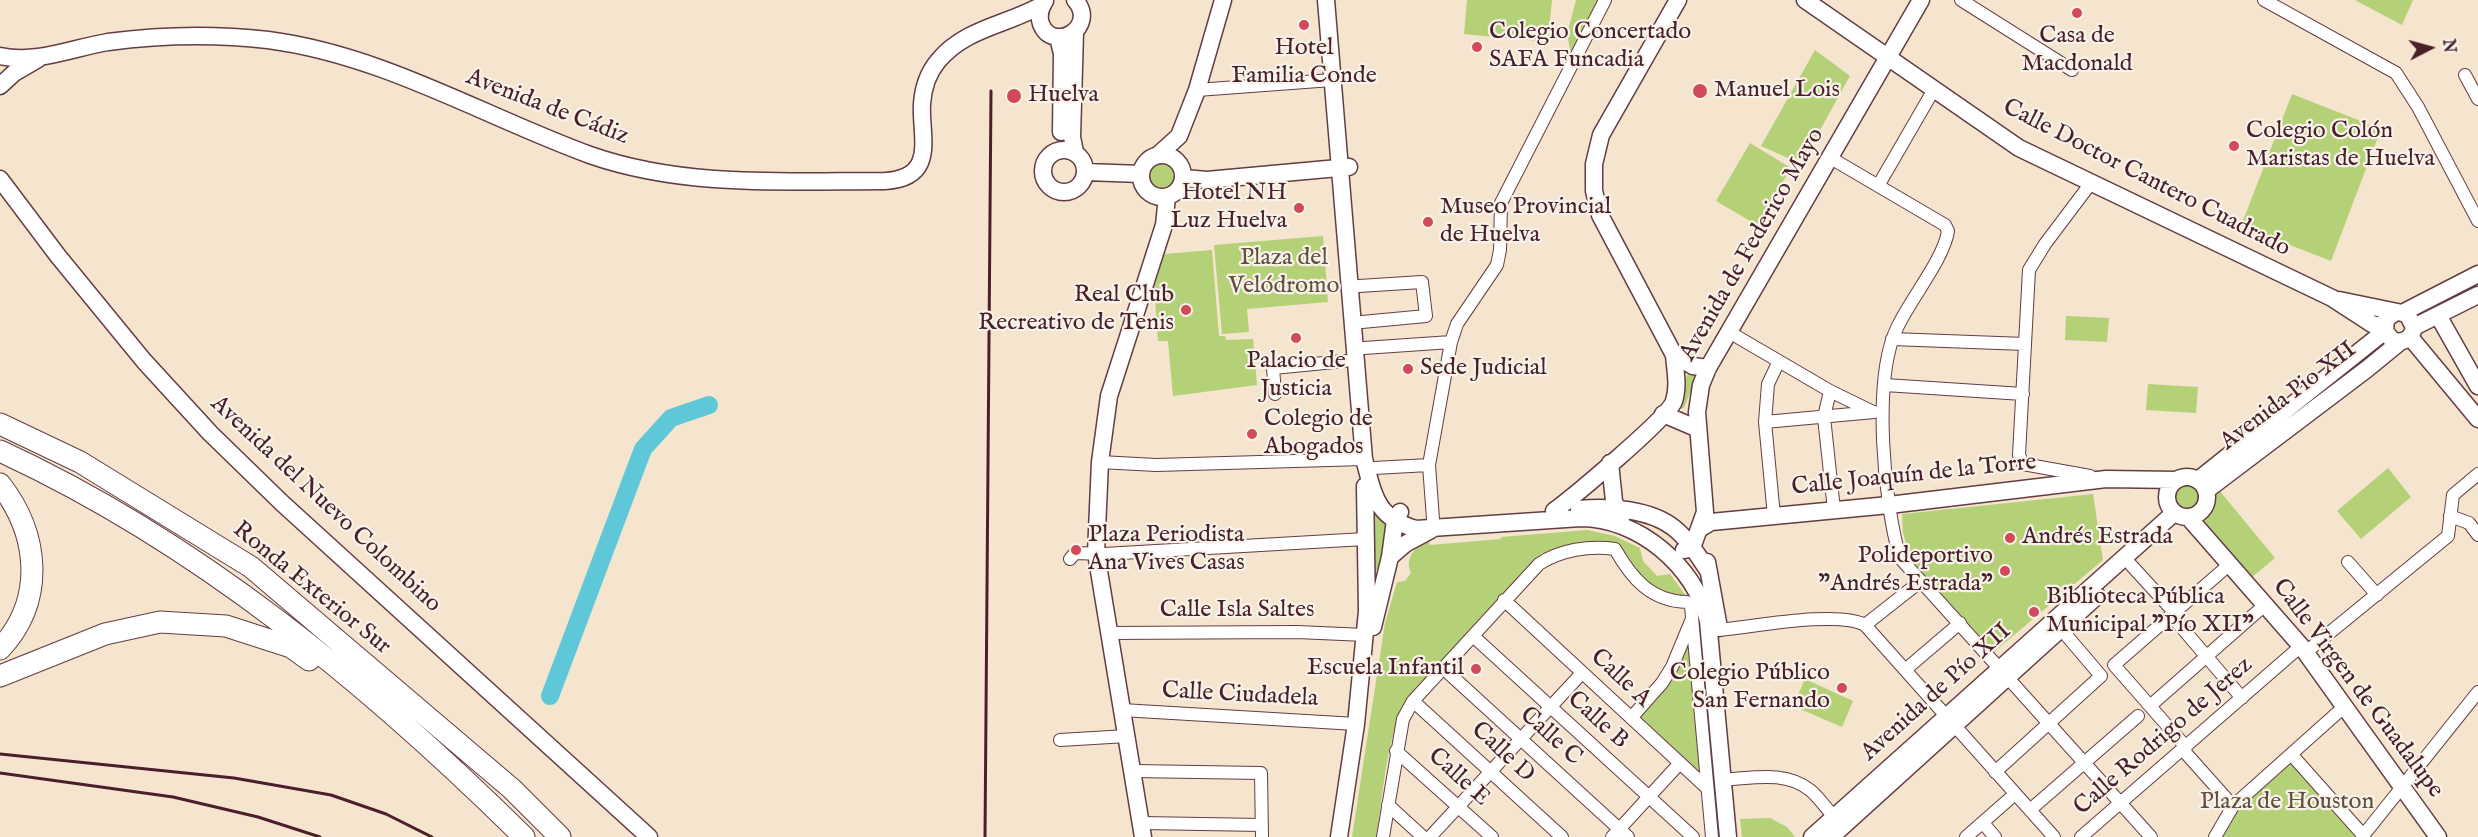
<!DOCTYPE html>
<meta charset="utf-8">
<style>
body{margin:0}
#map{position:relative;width:2478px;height:837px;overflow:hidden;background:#f5e4ce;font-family:"IM FELL English",serif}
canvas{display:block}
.north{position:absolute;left:2400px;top:18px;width:60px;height:60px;-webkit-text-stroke:4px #f7f3e8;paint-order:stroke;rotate:84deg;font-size:16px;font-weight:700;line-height:24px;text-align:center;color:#4a1f2b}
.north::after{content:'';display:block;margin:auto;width:21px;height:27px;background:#4a1f2b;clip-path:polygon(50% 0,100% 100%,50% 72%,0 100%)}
</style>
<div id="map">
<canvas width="2478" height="837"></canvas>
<div class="north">N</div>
</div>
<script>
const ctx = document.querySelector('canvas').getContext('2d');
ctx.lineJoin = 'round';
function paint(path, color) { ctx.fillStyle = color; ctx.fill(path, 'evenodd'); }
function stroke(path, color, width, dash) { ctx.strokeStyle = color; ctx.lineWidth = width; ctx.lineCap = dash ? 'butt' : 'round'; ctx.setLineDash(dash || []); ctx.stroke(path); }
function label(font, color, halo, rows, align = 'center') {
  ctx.font = font + ' "IM FELL English",serif'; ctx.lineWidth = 4.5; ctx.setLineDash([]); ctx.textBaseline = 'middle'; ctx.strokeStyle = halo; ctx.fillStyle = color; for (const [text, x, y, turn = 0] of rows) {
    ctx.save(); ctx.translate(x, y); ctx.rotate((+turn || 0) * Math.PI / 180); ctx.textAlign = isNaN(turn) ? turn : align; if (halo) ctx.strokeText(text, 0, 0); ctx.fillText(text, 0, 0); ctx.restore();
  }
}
paint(new Path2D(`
 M1467,0h85l-4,42 -84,-8z
 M1576,0h23l-28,54 -4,-20z
 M2355,0h58l-11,25z
 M1815,50l35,26 -46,83h-14l-29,-13z
 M2292,94l89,35 -50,132 -90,-35z
 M1750,143l41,25 -34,57 -41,-24z
 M1149 176a14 14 0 1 1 28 0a14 14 0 1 1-28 0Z
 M1323,236l5,66 -81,7 2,23 -27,2 -8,-89z
 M1212,250l7,86h6l1,4 27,-1 4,46 -84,11 -5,-55h-10l-4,-57 10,-30z
 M2066,316l43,2 -2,24 -42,-2z
 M1688,374h5l3,4 -12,30 -4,1 3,-26z
 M2148,384l50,3 -2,26 -50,-3z
 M2388,468l23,29 -50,42 -24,-28z
 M2171 498a16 16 0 1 1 32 0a16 16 0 1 1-32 0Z
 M2214,484l61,74 -29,24 -49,-66 9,-11z
 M2093,494l10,66 -109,92 -83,-92 -8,-27 -1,-19z
 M1370,504l17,24 -5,43 -11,-2z
 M1587,530l28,6 25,12 3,13 14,15 13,-2 16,22c-22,-3 -40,-12 -54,-29 -7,-10 -10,-20 -21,-25l-69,11 -135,146c-22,40 -23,94 -31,138h-24l33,-214 12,-41 8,-1 6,-8c-7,-14 4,-28 18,-31l1,3 71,-6v-2z
 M1688,635l16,146 -68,-64z
 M1805,679l48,22 -11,26 -49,-21z
 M2291,754l71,83h-147l7,-16z
 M1770,818l17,9 8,10h-53l-2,-18z`), '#b5d177');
stroke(new Path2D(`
 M550,696l93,-247 28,-31 38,-13`), '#5ec8d8', 18);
const street = new Path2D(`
 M1961,0l111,70
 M2264,0l132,73 22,34 60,114
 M2465,75l13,24
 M1197,90l135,-10
 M1829,157l116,68 3,6c-4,28 -39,70 -51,97 -25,51 -13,176 3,230l251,279
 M1878,186l55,-95
 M1359,286l63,-4 4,34 -64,6
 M1729,332l101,59 43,21
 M1892,339l133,5
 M1364,348l87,-6
 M1885,385l138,9
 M1830,391l-6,26 10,93
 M1275,394l-2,-26 72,-7
 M1765,422l109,-10
 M1100,462l56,3 208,-6
 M1374,468l55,-3
 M2090,476l-67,-12 -4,-9 10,-185 16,-26 46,-61
 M1774,516l-9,-94 3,-38 11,-23
 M2450,516l19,7 9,12
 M1433,519l-4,-54 22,-123 6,-18 40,-59 3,-15 1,-47 104,-203
 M1070,559l5,-6 29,1 261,-15
 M2348,562l29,33
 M2131,565l43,47
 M1504,600l203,188
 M2171,615l71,83
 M1865,625l56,-44
 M1719,630c33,-3 120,-20 146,-5l189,212
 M1109,633l188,-1 68,3
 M1473,636l220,201
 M2306,652l142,-116 5,-41 25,-21
 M1443,668l185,169
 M1905,670l55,-47
 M1413,701l149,136
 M2150,706l116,-102
 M1122,710l234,14
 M1631,718l31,-35 10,-16 19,-46
 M1060,740l67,-4
 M2186,747l-72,-82 116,-101
 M2183,750l50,56
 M1396,751l96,86
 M2291,754l72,81
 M1133,771l128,2 1,64
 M1995,772l106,-96 -40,-47
 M1732,779c27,-2 55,-7 78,11 11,9 18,22 29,32
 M1388,805l35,32
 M2030,810l108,-94
 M1141,823l121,2
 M1983,823l12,14
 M1383,837l20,-118 10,-18 126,-137c21,-14 51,-19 76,-15 17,30 36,52 72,53l4,4 21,231
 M1430,837l152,-164
 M1612,837l68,-74
 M1966,837l49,-43
 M2081,837l220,-191
 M2215,837l18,-31 112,-100
 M2362,837l116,-145`);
const secondary = new Path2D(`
 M1326,0l38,459c10,36 11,58 52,70l165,-11c57,0 114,48 127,103l20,216
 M1805,0l214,148 313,150 40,26 12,3
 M1045,1c-5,7 -7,14 -4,23 12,30 58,3 34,-24
 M1075,32l-3,105 3,15
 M1058,37l4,17 -1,78
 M0,56c37,8 72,-8 108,-14 52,-7 108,-8 160,-2 115,15 215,76 322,115 94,33 197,26 295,26 53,-3 35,-45 37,-77 1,-15 6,-31 16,-43 27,-33 69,-36 104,-56
 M0,86l14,-13 24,-14
 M1043 171a21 21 0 1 1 42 0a21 21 0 1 1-42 0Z
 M1141 176a21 21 0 1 1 42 0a21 21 0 1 1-42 0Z
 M1158,155l21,-19 18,-46 26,-90
 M1086,172l55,2
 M1184,178l23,2 142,-13
 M0,179l58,77 86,105 66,72 72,70 367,334
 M2339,300l68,14 7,13c-2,12 -11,17 -22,13l-7,-9 1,-12 10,-7
 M2404,312l74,-38
 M2439,317l39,69
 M2414,327l64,-32
 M2410,337l68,82
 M1674,355l19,11 15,2
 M1663,414l33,14
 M1610,463l4,38 7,17
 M2167 497a20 20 0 1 1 40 0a20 20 0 1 1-40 0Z
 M2198,480l187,-149
 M2207,490l160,-121 33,-27
 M1579,509c29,-3 71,0 95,19 14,11 25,29 35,44
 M1554,511c19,-14 115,-94 120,-110 5,-15 1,-32 0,-46l-74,-140 -6,-24v-27l7,-29 77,-135
 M2189,518l112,128 137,191
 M1699,529l12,-7 178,-17 217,-26 71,1
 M1684,550l8,-2 13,-36 -8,-100 4,-27 7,-17 213,-368
 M1390,557l15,-13 26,-14
 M1707,562l12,66
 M1373,627l17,-70 5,-37 5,-8
 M1143,837l-47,-284 4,-91 9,-66 55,-171 3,-28
 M1339,837l17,-113 11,-113 -2,-125
 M1812,837l362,-324
 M1831,837l266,-241`);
const highway = new Path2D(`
 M0,424l80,38 171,105 261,222 48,48
 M0,451c199,92 369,233 524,386
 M0,484c39,50 46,116 0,165
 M0,676l105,-42 55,-12 66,4 65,21 18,13`);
stroke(street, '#643d43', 14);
stroke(secondary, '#643d43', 19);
stroke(highway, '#643d43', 23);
stroke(street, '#fff', 12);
stroke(secondary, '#fff', 16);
stroke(highway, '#fff', 21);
stroke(new Path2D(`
 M0,754l234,24 97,17 55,19 46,23
 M0,773l173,24 85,20 62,20
 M985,837l6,-746`), '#4a1f2b', 3);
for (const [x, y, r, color] of [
 [2077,13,6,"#d1495b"],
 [1304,25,6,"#d1495b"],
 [1477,47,6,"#d1495b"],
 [1700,91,8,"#d1495b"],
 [1014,96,8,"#d1495b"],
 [2234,146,6,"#d1495b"],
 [1299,208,6,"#d1495b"],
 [1428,222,6,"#d1495b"],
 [1186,310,6,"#d1495b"],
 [1296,338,6,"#d1495b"],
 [1408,369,6,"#d1495b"],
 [1252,434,6,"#d1495b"],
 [2010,538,6,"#d1495b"],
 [1076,550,6,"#d1495b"],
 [2005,571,6,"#d1495b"],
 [2034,612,6,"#d1495b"],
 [1476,669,6,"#d1495b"],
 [1842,688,6,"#d1495b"]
]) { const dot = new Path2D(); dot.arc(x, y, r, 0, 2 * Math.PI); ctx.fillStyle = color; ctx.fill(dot); stroke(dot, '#f7f3e8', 2); }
label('24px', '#4a1f2b', '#f7f3e8', [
 ["Colegio Concertado",1489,33],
 ["SAFA Funcadia",1489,61],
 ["Casa de",2077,37,"center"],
 ["Macdonald",2077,65,"center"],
 ["Hotel",1304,49,"center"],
 ["Familia Conde",1304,77,"center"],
 ["Manuel Lois",1714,91],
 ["Huelva",1028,96],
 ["Colegio Colón",2246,132],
 ["Maristas de Huelva",2246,160],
 ["Hotel NH",1287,194,"right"],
 ["Luz Huelva",1287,222,"right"],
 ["Museo Provincial",1440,208],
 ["de Huelva",1440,236],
 ["Real Club",1174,296,"right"],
 ["Recreativo de Tenis",1174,324,"right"],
 ["Palacio de",1296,362,"center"],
 ["Justicia",1296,390,"center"],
 ["Sede Judicial",1420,369],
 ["Colegio de",1264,420],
 ["Abogados",1264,448],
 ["Plaza Periodista",1088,536],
 ["Ana Vives Casas",1088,564],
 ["Andrés Estrada",2022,538],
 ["Polideportivo",1993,557,"right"],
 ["\"Andrés Estrada\"",1993,585,"right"],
 ["Biblioteca Pública",2046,598],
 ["Municipal \"Pío XII\"",2046,626],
 ["Escuela Infantil",1464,669,"right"],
 ["Colegio Público",1830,674,"right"],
 ["San Fernando",1830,702,"right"]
], 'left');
label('24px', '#4a1f2b', '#f7f3e8', [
 ["Avenida de Cádiz",547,108,21],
 ["Calle Doctor Cantero Cuadrado",2146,179,27],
 ["Avenida de Federico Mayo",1753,245,-60],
 ["Avenida Pio XII",2289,397,-37],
 ["Calle Joaquín de la Torre",1914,476,-6],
 ["Avenida del Nuevo Colombino",325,505,43],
 ["Ronda Exterior Sur",311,589,39],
 ["Calle Isla Saltes",1237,611],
 ["Calle A",1620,679,43],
 ["Calle Virgen de Guadalupe",2357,689,53],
 ["Avenida de Pío XII",1937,693,-42],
 ["Calle Ciudadela",1240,696,3],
 ["Calle B",1597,721,42],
 ["Calle C",1550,737,42],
 ["Calle Rodrigo de Jerez",2164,737,-41],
 ["Calle D",1502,753,43],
 ["Calle E",1458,778,42]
]);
label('24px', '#654c3e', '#f7f3e8', [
 ["Plaza del",1284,259],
 ["Velódromo",1284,287],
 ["Plaza de Houston",2287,803]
]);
</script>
